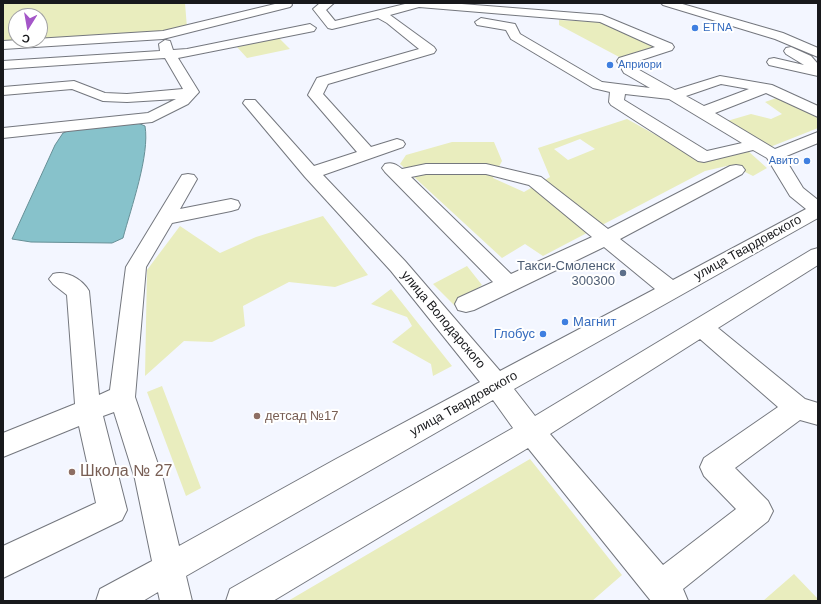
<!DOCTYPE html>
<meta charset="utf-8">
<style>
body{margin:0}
#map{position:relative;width:821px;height:604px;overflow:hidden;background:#f3f6ff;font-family:Helvetica,sans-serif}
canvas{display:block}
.frame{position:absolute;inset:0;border:4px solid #18191c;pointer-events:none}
.north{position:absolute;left:8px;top:8px;width:40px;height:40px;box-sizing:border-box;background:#fff;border:1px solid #a3a3a4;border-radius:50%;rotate:191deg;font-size:11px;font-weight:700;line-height:16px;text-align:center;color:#18191c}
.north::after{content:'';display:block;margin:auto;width:14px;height:18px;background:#a456c8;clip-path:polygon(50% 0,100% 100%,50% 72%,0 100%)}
</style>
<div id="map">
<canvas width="821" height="604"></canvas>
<div class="frame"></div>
<div class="north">С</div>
</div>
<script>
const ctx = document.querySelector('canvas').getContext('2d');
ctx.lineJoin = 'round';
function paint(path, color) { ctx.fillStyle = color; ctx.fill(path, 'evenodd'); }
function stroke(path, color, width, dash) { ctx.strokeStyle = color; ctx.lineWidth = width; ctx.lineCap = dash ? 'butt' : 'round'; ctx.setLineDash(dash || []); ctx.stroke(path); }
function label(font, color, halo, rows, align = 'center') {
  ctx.font = font + ' Helvetica,sans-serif'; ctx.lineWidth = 4; ctx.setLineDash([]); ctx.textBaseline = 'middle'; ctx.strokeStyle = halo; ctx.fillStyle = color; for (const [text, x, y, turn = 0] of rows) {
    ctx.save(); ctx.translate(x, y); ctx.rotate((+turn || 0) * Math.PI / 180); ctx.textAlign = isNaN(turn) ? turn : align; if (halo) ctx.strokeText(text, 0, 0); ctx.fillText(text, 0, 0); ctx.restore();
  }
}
paint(new Path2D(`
 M3,3h182l2,25 -22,4 -162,11zM16,16h24v24h-24z
 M559,20l41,2 54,25 -33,11 -62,-33z
 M279,38l11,11 -43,9 -10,-11z
 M779,97l39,21v10l-48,19 -43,-26 24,-7 20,5 11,-5 -17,-12z
 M627,119l74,41 47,-9 19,17 -14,8 -22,-11 -26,6 -162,85 -18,-12 -23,14 -102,-94 6,-9 46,-13h42l8,19 -9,17 31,14 26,-15 -12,-29zM580,139l15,10 -27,11 -14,-11z
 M323,216l45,59 -33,12 -46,-5 -46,24 2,20 -33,16 -28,-1 -39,35 2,-106 33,-44 40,27 36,-16z
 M467,266l15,19 -17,12 -8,11 -24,-24z
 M391,289l61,77 -19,10 -2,-12 -39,-22 20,-16 -5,-9 -36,-13z
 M162,386l39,102 -15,8 -39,-104z
 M530,459l92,116 -30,26h-304z
 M794,574l24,25v2h-55z`), '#e9edbe');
const water = new Path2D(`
 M133,121l12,5c5,29 -14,82 -22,112l-11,5 -81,-1 -19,-3 43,-94 8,-12 18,-7z`);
paint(water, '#87c2cb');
stroke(water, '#668f96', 1);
const minor = new Path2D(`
 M279,3h12l1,2 -2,2 -127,32 -160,10v-8l160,-10z
 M320,3h14l-8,7 9,11 74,-18h40l153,12 70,29 2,3 -2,3 -40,13 2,4 41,23 45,-14 52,9 46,21v11l-52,-24 -51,20 60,36 43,-17v11l-34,14 19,31 15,12v18l-304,171 21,27 276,-166 7,-2v17l-100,63 87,71 13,4v22l-18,-5 -65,48 33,33 5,10 -5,10 -85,68 5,12h-37l-123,-153 -255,153h-47l4,-12 283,-161 -20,-28 -307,176 6,25h-32l-2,-9 -15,9h-47l4,-12 52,-28 -17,-82 -21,-67 -11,4 24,94 -5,10 -119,58v-32l93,-43 -17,-77 -76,31v-24l72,-29 -8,-109 -14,-11 -4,-5 4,-5c13,-4 29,5 36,17l10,104 11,-5 16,-123 56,-92 6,-1 6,1 3,4 -17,30 51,-10 7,2 2,4 -2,4 -7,2 -59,12 -26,44 -11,130 28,82 16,67 157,-87 144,-77 -89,-111 -86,-94 -62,-74 2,-3h10l59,66 43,-14 -49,-57 9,-17 102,-29 -32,-26 -9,-5 -46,11 -4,-1 -15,-19zM419,7l181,15 55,25 -36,11 -2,3 7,12 26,15 -48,-6 -82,-48 -5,-10 -34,-6 -6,4 2,3 29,5 5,9 82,49 17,4 -1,10 2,3 87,56 6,1 49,-12 14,8 23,38 16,13 -133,71 -53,-41 122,-65 3,-4 -3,-4 -6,-1 -6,1 -122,63 -67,-52 -55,-13h-60l-24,5c-6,-5 -10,-7 -17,-5l-3,4 3,4 108,110 -35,16 -3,6 3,6 8,2 8,-2 130,-63 51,42 -155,82 -95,-110 -82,-86 80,-28 2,-3 -2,-3 -6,-2 -26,8 -48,-53 5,-10 106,-31 2,-3 -2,-3 -44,-32zM721,84l28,5 -45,17 -18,-10zM625,94l44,5 73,44 -35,8 -83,-51zM426,174h60l43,11 63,52 -81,37 -100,-97zM700,339l78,68 -74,51 -4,9 4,9 32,33 -73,56 -113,-131z
 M661,3h18l104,30 35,15v9l-43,-18 -112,-34z
 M310,24l6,4 -2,3 -136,27 21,34 -11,12 -36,18 -149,16v-10l145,-15 28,-14 -49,3 -24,-1 -31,-12 -69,6v-8l71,-6 31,12 22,1 56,-5 -18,-31 -162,11v-8l157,-10 -1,-7 6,-4 5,1 3,9 14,-1z
 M791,47l20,9 7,8v12l-49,-11 -2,-3 2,-3 5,-1 30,7 -18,-11 -2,-3 2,-3z`);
stroke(minor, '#74777e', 2);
paint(minor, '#fff');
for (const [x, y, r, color] of [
 [695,28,4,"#3f7fe0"],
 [610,65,4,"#3f7fe0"],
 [807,161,4,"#3f7fe0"],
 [623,273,4,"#5c6f8a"],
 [565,322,4,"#3f7fe0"],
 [543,334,4,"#3f7fe0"],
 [257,416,4,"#8d6e63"],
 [72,472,4,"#8d6e63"]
]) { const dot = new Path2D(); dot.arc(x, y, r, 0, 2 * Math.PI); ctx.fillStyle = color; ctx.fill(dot); stroke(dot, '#fff', 1.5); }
label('11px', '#366cbe', '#fff', [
 ["ETNA",703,28],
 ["Априори",618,65],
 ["Авито",799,161,"right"]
], 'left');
label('13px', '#18191c', '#fff', [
 ["улица Твардовского",748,248,-29],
 ["улица Володарского",443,320,50],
 ["улица Твардовского",464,404,-29]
]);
label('13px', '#4e5e75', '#fff', [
 ["Такси-Смоленск",615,266],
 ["300300",615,281]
], 'right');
label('13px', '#366cbe', '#fff', [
 ["Магнит",573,322],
 ["Глобус",535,334,"right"]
], 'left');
label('13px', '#785e54', '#fff', [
 ["детсад №17",265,416]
], 'left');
label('16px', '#785e54', '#fff', [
 ["Школа № 27",80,472]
], 'left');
</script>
